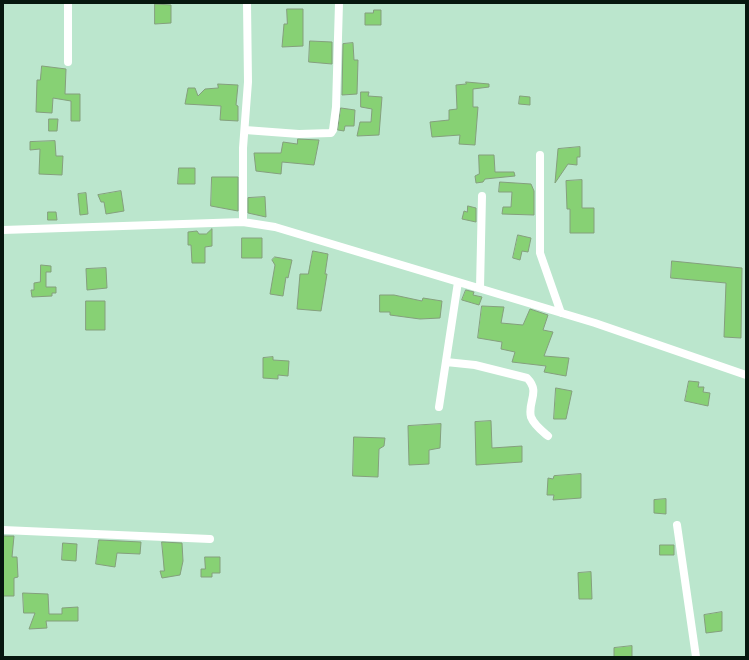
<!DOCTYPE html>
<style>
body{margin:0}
#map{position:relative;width:749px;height:660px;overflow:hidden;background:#bbe6cd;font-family:Raleway,sans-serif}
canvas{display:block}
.frame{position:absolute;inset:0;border:4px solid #06170e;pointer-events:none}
</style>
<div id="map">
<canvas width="749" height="660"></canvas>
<div class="frame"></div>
</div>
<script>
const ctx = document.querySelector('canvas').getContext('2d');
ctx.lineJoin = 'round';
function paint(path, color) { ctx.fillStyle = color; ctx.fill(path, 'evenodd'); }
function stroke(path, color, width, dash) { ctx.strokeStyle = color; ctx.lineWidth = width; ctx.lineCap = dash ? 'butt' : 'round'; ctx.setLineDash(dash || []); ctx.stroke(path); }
const building = new Path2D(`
 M155,4l16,1v18l-16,1z
 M287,9h16v37l-21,1 2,-23h3z
 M374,10h7v15h-16v-12h8z
 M310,41l22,1v22l-23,-2z
 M353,43l1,17h4l-1,34 -15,1 1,-51z
 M42,66l24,3 -1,25h15v27h-9v-20l-18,-3 -1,15 -16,-1 1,-32h3z
 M466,82l23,2v3l-16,2v18h5l-3,38 -16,-1 1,-9 -28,2 -2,-15 19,-2v-10l8,-1 -1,-24 10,-1z
 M218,84l20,1 -2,20 2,1v15l-18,-1 1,-14 -36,-2 3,-16h7l3,8 7,-7 13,-1z
 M361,92h8l-1,4 14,1 -3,38 -22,1 3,-14h11l1,-13 -11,-2z
 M520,96l10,1v8l-11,-1z
 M341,108l14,2 -1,16h-9l-1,5 -6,-1z
 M49,119h9l-1,12h-8z
 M298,139l21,1 -5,25 -32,-3 -1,12 -25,-3 -2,-18h27l2,-11 14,2z
 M55,141l1,15h7l-1,19 -23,-1 1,-25 -10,1v-8z
 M580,147v10h-3v8l-9,-1 -13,19 3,-34z
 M479,155h15l1,17h19l1,4 -30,3 -2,3 -7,1 -1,-7 4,-2z
 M179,168h16v16h-17z
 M212,177h26v34l-27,-5z
 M582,180v28h12v25h-24v-24h-3l-1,-28z
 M500,182l31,2 3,7v24l-32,-1 1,-7h8l1,-15h-13z
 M121,191l3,20 -18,3 -2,-12h-3l-3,-7z
 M86,193l2,21 -8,1 -2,-21z
 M265,197l1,20 -18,-4v-15z
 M468,206l8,2v14l-14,-3 2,-8 3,1z
 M48,212h8l1,8h-9z
 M212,229v17l-7,1v16h-13l-1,-18h-3v-13l9,-1 2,3h7z
 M518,235l13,3 -3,14 -6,-1 -2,9 -7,-2z
 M242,238h20v20h-20z
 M313,251l15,3 -3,20h2l-6,37 -24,-2 3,-35h8z
 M275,257l17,3 -4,18 -2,-1 -3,19 -13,-2 5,-29 -3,-5z
 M672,261l70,7 -1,70 -17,-1 2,-54 -55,-5z
 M41,265l10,1v6h-5v15h10v6h-4v3l-20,1 -1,-7h3v-7l6,-1z
 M106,268l1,20 -20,2 -1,-21z
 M466,290l8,2 -1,3 9,2 -3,8 -17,-5z
 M380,295h14l28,6 1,-3 19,3 -2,17 -20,1 -30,-4v-3h-10z
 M86,301h19v29h-19z
 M482,306l22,1 -3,16 22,2 7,-16 18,6 -5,15 10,2 -9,24 25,2 -3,18 -22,-4 2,-6 -34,-4 3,-10 -14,-3 1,-7 -24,-4z
 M273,357v3l16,1 -1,15 -10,-1v4l-15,-1v-20z
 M689,381l10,1 -1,5h6l-1,5 7,1 -2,13 -23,-5z
 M556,388l16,3 -6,28h-12z
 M491,421l1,27 30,-2v16l-46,3 -1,-43z
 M441,424l-1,24 -11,2v14l-20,1 -1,-39z
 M354,437l31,1 -1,8 -5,3 -1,28 -25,-1z
 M581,474v24l-28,2 1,-5h-7l1,-17 5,1 1,-3z
 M666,499v15l-12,-1v-13z
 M3,536h11l-2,21h5l1,20 -4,1v18h-11z
 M99,540l42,2 -1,12 -23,-1 -2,14 -19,-3z
 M162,542l20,1 1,18 -3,14 -18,3 -2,-7h4z
 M63,543l14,1 -1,17 -14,-1z
 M660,545h14v10h-14z
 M205,557h15v16h-8v4h-11v-8h4z
 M591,572l1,27h-13l-1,-26z
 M23,593l25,1 1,20h13v-6l16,-1v14h-32l1,7 -18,1 6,-16h-11z
 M722,612v19l-16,2 -2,-18z
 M632,646v11h-18v-9z`);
paint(building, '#87d174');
stroke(building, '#849f7d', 1);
stroke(new Path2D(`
 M68,3v59
 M245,130l54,4 32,-1 2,-3 3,-23 3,-104
 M540,155v98l21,60
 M243,222v-74l5,-66 -1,-79
 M3,230l240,-8 32,5 320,96 151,52
 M480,288l2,-92
 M446,362l29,3 52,13c14,14 0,24 4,39 3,8 11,14 17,19
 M439,407l19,-125
 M677,525l19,132
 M3,530l207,9`), '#fff', 8);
</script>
